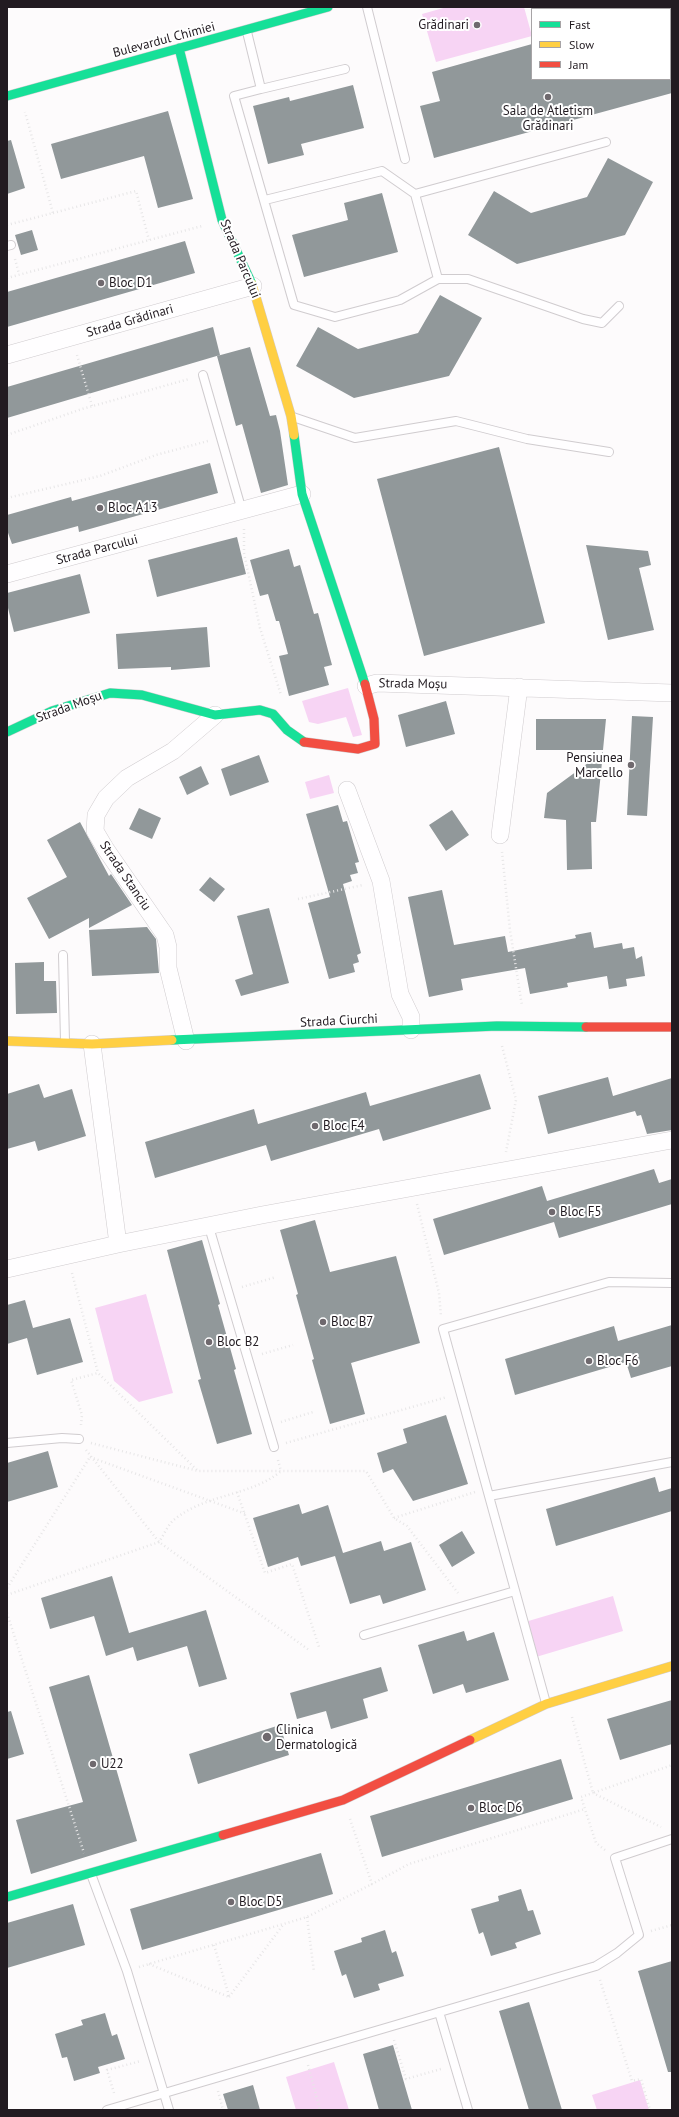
<!DOCTYPE html>
<meta charset="utf-8">
<style>
body{margin:0}
#map{position:relative;width:679px;height:2117px;overflow:hidden;background:#fdfbfc;font-family:"PT Sans",sans-serif}
canvas{display:block}
.frame{position:absolute;inset:0;border:8px solid #221b21;pointer-events:none}
.legend{position:absolute;left:531px;top:8px;width:140px;height:72px;box-sizing:border-box;background:#fff;border:1px solid #a7a4a6;margin:0;padding:5px 7px;list-style:none;font-size:12px;color:#221b21}
.legend li{display:flex;align-items:center;gap:8px;height:20px}
.legend b{width:20px;border:1px solid #a7a4a6}
</style>
<div id="map">
<canvas width="679" height="2117"></canvas>
<div class="frame"></div>
<ul class="legend">
<li><b style="height:5px;background:#16e098"></b>Fast</li>
<li><b style="height:5px;background:#ffcf43"></b>Slow</li>
<li><b style="height:5px;background:#f24e42"></b>Jam</li>
</ul>
</div>
<script>
const ctx = document.querySelector('canvas').getContext('2d');
ctx.lineJoin = 'round';
function paint(path, color) { ctx.fillStyle = color; ctx.fill(path, 'evenodd'); }
function stroke(path, color, width, dash) { ctx.strokeStyle = color; ctx.lineWidth = width; ctx.lineCap = dash ? 'butt' : 'round'; ctx.setLineDash(dash || []); ctx.stroke(path); }
function label(font, color, halo, rows, align = 'center') {
  ctx.font = font + ' "PT Sans",sans-serif'; ctx.lineWidth = 4; ctx.setLineDash([]); ctx.textBaseline = 'middle'; ctx.strokeStyle = halo; ctx.fillStyle = color; for (const [text, x, y, turn = 0] of rows) {
    ctx.save(); ctx.translate(x, y); ctx.rotate((+turn || 0) * Math.PI / 180); ctx.textAlign = isNaN(turn) ? turn : align; if (halo) ctx.strokeText(text, 0, 0); ctx.fillText(text, 0, 0); ctx.restore();
  }
}
paint(new Path2D(`
 M447,7h77l8,29 -96,26 -14,-48z
 M585,7h87v8l-2,1v-7h-84z
 M348,688l14,47 -9,2 -7,-20 -28,7 -9,-2 -7,-21z
 M329,775l5,18 -24,6 -5,-17z
 M146,1294l27,99 -34,9 -25,-21 -19,-73z
 M613,1596l10,35 -87,26 -11,-35z
 M334,2062l15,48h-53l-10,-33z
 M640,2080l9,30h-52l-5,-15z`), '#f7d4f4');
paint(new Path2D(`
 M532,44v35h140v14l-238,65 -14,-52 20,-5 -8,-29z
 M353,85l11,43 -63,16 3,11 -36,9 -15,-58 36,-9 1,4z
 M168,111l25,88 -35,9 -14,-52 -83,23 -10,-35z
 M11,140l14,48 -18,6v-53z
 M608,158l45,24 -28,53 -108,29 -49,-29 26,-44 37,22 56,-16z
 M382,193l16,59 -94,25 -12,-42 56,-15 -4,-17z
 M32,230l6,20 -17,5 -6,-20z
 M185,241l10,32 -188,54v-35z
 M440,295l42,23 -33,58 -95,22 -58,-32 22,-39 40,22 60,-16z
 M213,327l7,28 -213,63v-31z
 M250,347l20,69 6,-1 4,16 8,54 -27,8 -19,-69 -6,2 -19,-70z
 M499,447l46,176 -121,33 -47,-177z
 M210,463l8,30 -139,39 -1,-6 -66,18 -5,-14v-15l64,-18 1,4z
 M237,537l9,37 -89,23 -9,-37z
 M586,545l62,6 3,14 -12,3 15,62 -46,10z
 M289,549l5,18 6,-2 14,49 4,-1 14,52 -8,2 5,18 -40,11 -10,-40 9,-2 -9,-33h-3l-8,-27 -8,2 -10,-36z
 M80,574l10,39 -76,19 -7,-28v-11z
 M207,627l3,40 -39,3v-3l-53,2 -2,-35z
 M446,701l9,33 -49,13 -8,-32z
 M632,716l21,1 -6,99 -20,-1z
 M536,719h70l-3,31h-67z
 M603,752l-7,70h-5l1,47 -25,1 -1,-50 -22,-2 3,-25z
 M259,755l10,27 -39,14 -9,-27z
 M201,766l8,18 -22,11 -8,-18z
 M338,805l5,17 4,-1 12,41 -4,1 3,10 -8,2 2,6 -9,3 18,69 -4,2 2,7 -6,2 2,8 -26,7 -21,-76 22,-6 -24,-83z
 M139,808l22,10 -9,21 -23,-10z
 M452,810l17,25 -23,16 -17,-26z
 M80,822l29,54 2,-2 21,31 -43,23v-10l-40,21 -22,-41 40,-21 -20,-37z
 M210,877l15,12 -11,13 -15,-12z
 M442,890l12,55 51,-9 3,16 68,-14 -1,-3 16,-3 3,16 28,-5 1,6 11,-2 2,12 6,-3 3,20 -19,3 1,7 -18,3 -2,-13 -40,7 1,4 -38,7 -5,-26 -64,11 2,11 -34,7 -21,-100z
 M269,908l20,75 -48,13 -6,-16 18,-6 -16,-58z
 M147,927l9,12 3,34 -67,3 -3,-46z
 M44,962v19h12l1,32 -41,1 -1,-51z
 M480,1074l11,35 -108,32 -4,-12 -108,32 -5,-16 -111,33 -10,-36 109,-33 4,15 108,-32 4,14z
 M608,1077l5,19 59,-18v52l-25,4 -6,-19 -4,1 -2,-5 -87,23 -10,-38z
 M39,1084l5,14 28,-9 14,47 -48,15 -3,-10 -28,8v-55z
 M654,1169l5,14 13,-4v25l-113,34 -5,-16 -110,33 -11,-36 109,-33 5,15z
 M315,1220l15,52 66,-16 24,87 -69,20 14,51 -35,10 -18,-64 2,-1 -18,-64 2,-1 -18,-64z
 M202,1240l18,64 -2,1 18,64 -2,1 18,64 -35,10 -19,-64 3,-1 -34,-129z
 M25,1300l8,28 37,-10 13,44 -46,13 -10,-37 -20,6v-39z
 M672,1325v41l-41,12 -5,-16 -111,33 -10,-36 109,-33 4,15z
 M446,1415l22,69 -55,17 -20,-32 -10,4 -6,-20 30,-10 -4,-14z
 M48,1451l10,36 -51,15v-39z
 M655,1477l4,15 13,-4v23l-116,35 -10,-37z
 M299,1504l3,10 26,-9 15,48 38,-12 3,10 27,-9 15,48 -43,14 -3,-9 -30,9 -15,-48 -34,10 -3,-9 -30,10 -15,-49z
 M462,1531l13,22 -23,14 -13,-22z
 M112,1576l17,57 77,-23 21,69 -28,8 -12,-41 -50,15 -4,-14 -27,9 -12,-40 -44,13 -9,-31z
 M464,1631l3,10 27,-9 15,48 -43,13 -3,-9 -30,10 -15,-49z
 M381,1667l7,24 -25,8 5,19 -37,11 -5,-18 -29,8 -7,-26z
 M89,1675l48,166 -106,33 -15,-54 67,-18 -34,-115z
 M672,1700v44l-52,16 -13,-41z
 M11,1711l13,43 -17,5v-47z
 M280,1725l9,30 -91,29 -9,-30z
 M561,1759l12,40 -191,58 -12,-41z
 M321,1853l12,41 -191,56 -12,-41z
 M521,1889l7,22 5,-1 8,24 -26,9 2,5 -26,8 -8,-24 -4,2 -8,-25 28,-8 -1,-5z
 M73,1904l12,41 -78,23v-45z
 M385,1930l7,23 4,-2 8,25 -26,8 2,6 -26,8 -8,-24 -4,2 -8,-25 28,-9 -1,-4z
 M672,1961v111h-4l-30,-101z
 M529,2002l33,108h-33l-30,-99z
 M105,2013l7,23 5,-2 8,25 -27,8 2,6 -26,8 -7,-24 -5,1 -7,-24 28,-9 -2,-5z
 M393,2045l19,65h-33l-16,-56z
 M253,2085l7,25h-32l-5,-16z`), '#91989a');
const lane = new Path2D(`
 M367,7l38,152
 M247,32l14,57 -27,7 60,209 41,12 65,-17 38,-21h30l115,40 19,4 17,-17
 M261,89l84,-20
 M265,200l117,-29 33,23
 M7,246l4,-1
 M438,279l-23,-85 191,-52
 M203,375l39,136
 M293,417l62,21 101,-17 71,18 82,13
 M63,955l2,87
 M209,1227l65,220
 M7,1443l55,-5 17,1
 M489,1496l183,-34
 M364,1635l151,-44
 M546,1703l-103,-374 166,-47 63,1
 M91,1874l36,97 42,139
 M439,2012l29,98
 M107,2110l489,-144 21,-13 22,-18 -24,-77 57,-19`);
const street = new Path2D(`
 M7,355l246,-69
 M7,574l295,-80
 M366,686l11,-3 295,10
 M347,790l34,91 19,113 11,23v13
 M500,835l19,-148
 M186,1041l-18,-73v-21l-3,-12 -60,-87 -10,-17 1,-16 10,-17 21,-20 46,-27 42,-36
 M92,1044l26,200
 M7,1269l111,-25 144,-29 410,-75`);
const fast = new Path2D(`
 M179,48l43,172 30,64
 M7,96l321,-89
 M294,435l8,59 63,190
 M7,732l45,-21 58,-18 32,2 73,20 45,-5 13,4 14,16 17,12
 M172,1040l325,-14 89,1
 M7,1897l216,-62`);
const slow = new Path2D(`
 M252,284l39,132 3,19
 M7,1041l85,3 80,-4
 M470,1740l76,-36 126,-38`);
const jam = new Path2D(`
 M304,742l54,7 17,-5 -1,-25 -9,-35
 M586,1027h86
 M223,1835l120,-35 127,-60`);
stroke(lane, '#d0cccf', 10);
stroke(street, '#d0cccf', 18);
stroke(fast, '#d0cccf', 10);
stroke(slow, '#d0cccf', 10);
stroke(jam, '#d0cccf', 10);
stroke(new Path2D(`
 M53,213l83,-22 13,49
 M7,225l46,-12 -28,-101
 M15,259l4,15
 M7,278l195,-52
 M77,355l15,51
 M7,435l75,-26 107,-30
 M7,498l93,-22 56,-21 52,-14
 M244,529v24l16,75 21,67
 M502,852l8,78 12,76
 M298,899l65,-14
 M502,1046l14,54 -10,52
 M417,1204l22,89 2,23
 M72,1273l26,100
 M242,1287l34,-10
 M262,1354l31,-9
 M281,1422l32,-10
 M81,1425l1,-10 -11,-35 27,-7 100,98
 M91,1443l107,28h168l28,47 13,8 51,67
 M286,1443l161,-46
 M86,1450l73,92 150,108
 M90,1457l156,57
 M278,1460l3,11
 M237,1492l28,81 27,-9 27,83
 M394,1518l81,-26
 M7,1588l83,-131
 M7,1595l152,-53c5,-7 9,-18 16,-23 31,-25 75,-23 105,-47
 M7,1613l77,240
 M572,1717l21,76 79,-28
 M350,1819l22,65 37,-20 176,-55
 M605,1850l-9,-7 -15,-46 12,-4 68,34
 M307,1917l7,55
 M651,1931l21,-6
 M214,1945l15,51
 M149,1964l80,33
 M139,1967l168,-50 65,-33
 M600,1980l32,101 9,-2 9,31
 M229,1997l54,-72
 M394,2040l12,39 35,-10
 M308,2065l12,45
 M218,2091l5,19
 M114,2093l-7,-23 34,-9`), '#e7e6e7', 2.5, [1, 3]);
stroke(lane, '#fffeff', 8);
stroke(street, '#fffeff', 17);
stroke(fast, '#16e098', 9);
stroke(slow, '#ffcf43', 9);
stroke(jam, '#f24e42', 9);
for (const [x, y, r, color] of [
 [477,25,4,"#6f696e"],
 [548,97,4,"#6f696e"],
 [101,283,4,"#6f696e"],
 [100,508,4,"#6f696e"],
 [631,765,4,"#6f696e"],
 [315,1126,4,"#6f696e"],
 [552,1212,4,"#6f696e"],
 [323,1322,4,"#6f696e"],
 [209,1342,4,"#6f696e"],
 [589,1361,4,"#6f696e"],
 [267,1737,5,"#6f696e"],
 [93,1764,4,"#6f696e"],
 [471,1808,4,"#6f696e"],
 [231,1902,4,"#6f696e"]
]) { const dot = new Path2D(); dot.arc(x, y, r, 0, 2 * Math.PI); ctx.fillStyle = color; ctx.fill(dot); stroke(dot, '#fff', 1.5); }
label('13px', '#221b21', '#fff', [
 ["Grădinari",469,25,"right"],
 ["Sala de Atletism",548,111,"center"],
 ["Grădinari",548,126,"center"],
 ["Bloc D1",109,283],
 ["Bloc A13",108,508],
 ["Pensiunea",623,758,"right"],
 ["Marcello",623,773,"right"],
 ["Bloc F4",323,1126],
 ["Bloc F5",560,1212],
 ["Bloc B7",331,1322],
 ["Bloc B2",217,1342],
 ["Bloc F6",597,1361],
 ["Clinica",276,1730],
 ["Dermatologică",276,1745],
 ["U22",101,1764],
 ["Bloc D6",479,1808],
 ["Bloc D5",239,1902]
], 'left');
label('13px', '#221b21', '#fff', [
 ["Bulevardul Chimiei",164,40,-15],
 ["Strada Parcului",240,259,67],
 ["Strada Grădinari",130,321,-16],
 ["Strada Parcului",97,550,-15],
 ["Strada Moșu",413,684,1],
 ["Strada Moșu",69,707,-20],
 ["Strada Stanciu",125,876,56],
 ["Strada Ciurchi",339,1021,-3]
]);
</script>
